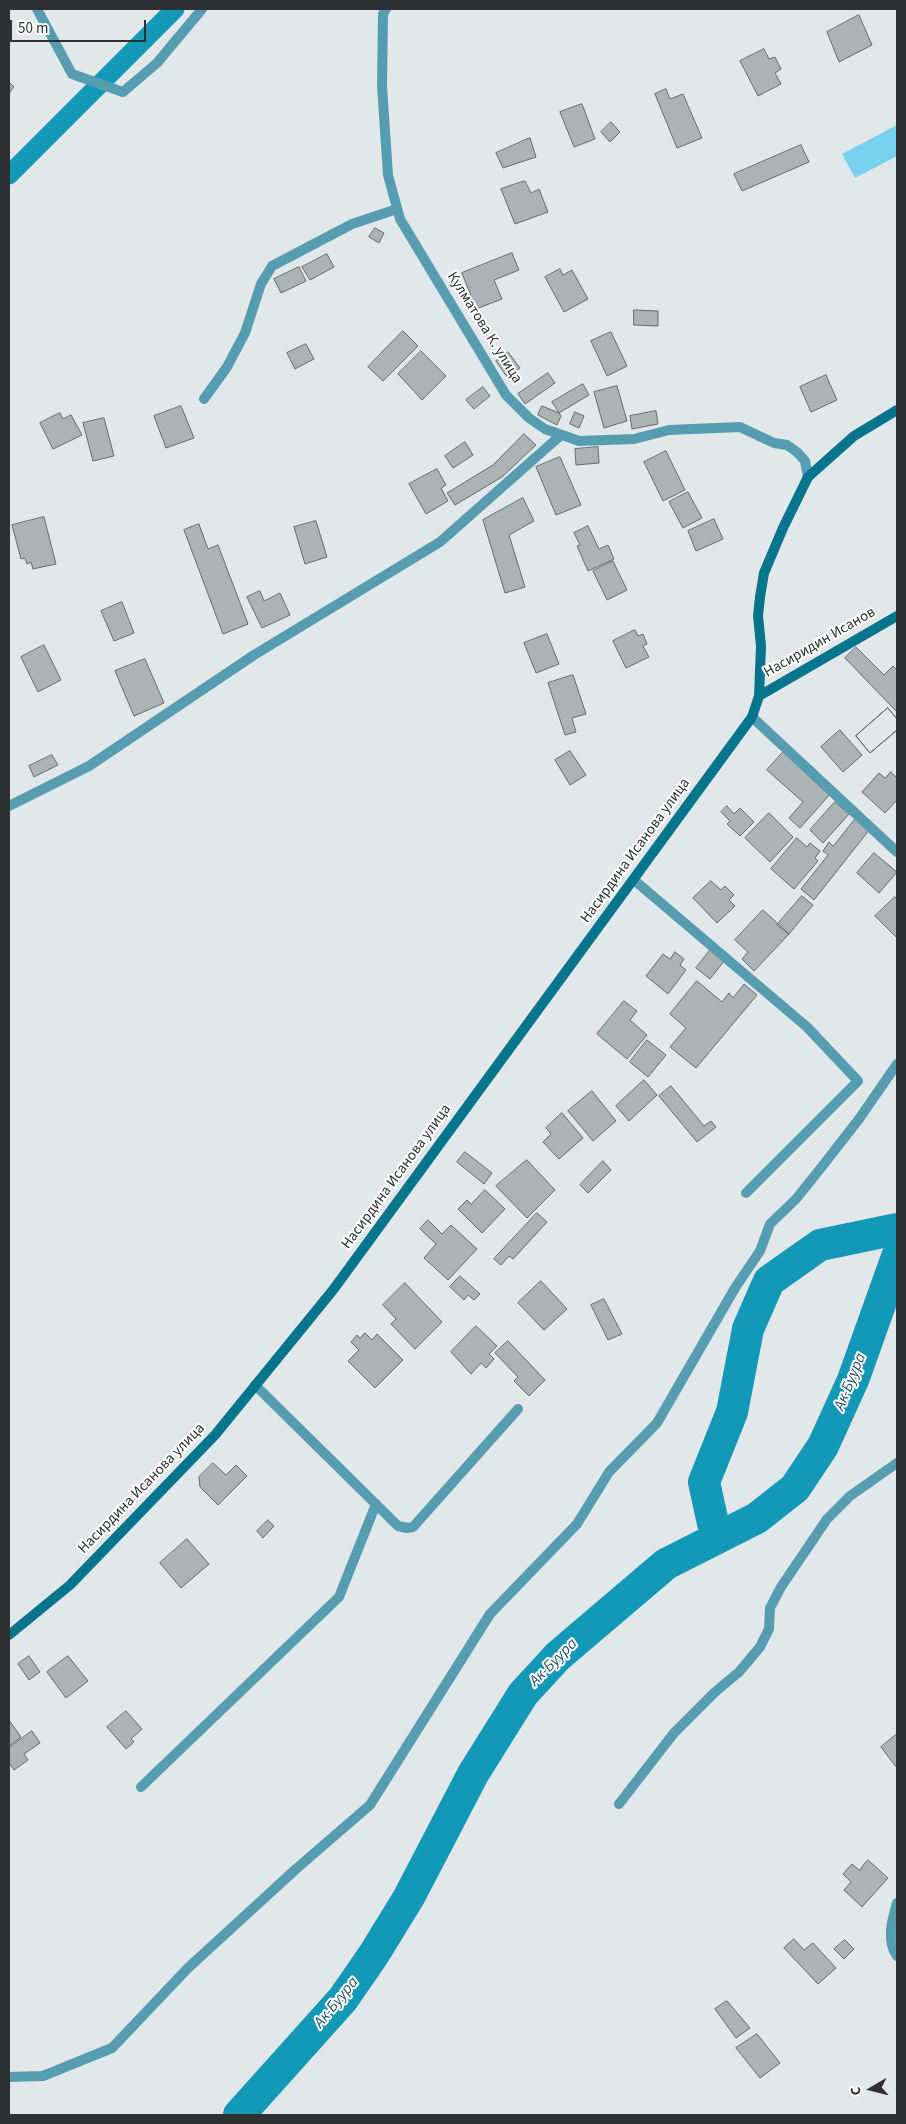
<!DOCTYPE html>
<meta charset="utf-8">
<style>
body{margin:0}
#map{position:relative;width:906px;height:2124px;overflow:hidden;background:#e2e8ea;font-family:"Source Sans 3",sans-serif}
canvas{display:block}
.frame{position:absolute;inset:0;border:10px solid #2e3031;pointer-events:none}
.north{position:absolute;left:846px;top:2064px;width:50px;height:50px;-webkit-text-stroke:4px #fff;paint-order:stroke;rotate:262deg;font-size:14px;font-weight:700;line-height:20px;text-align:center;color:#2e3031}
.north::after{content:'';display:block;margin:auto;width:18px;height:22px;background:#2e3031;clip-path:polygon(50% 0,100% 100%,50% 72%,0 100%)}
.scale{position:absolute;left:10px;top:20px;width:136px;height:22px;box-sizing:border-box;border:2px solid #2e3031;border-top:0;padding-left:6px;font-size:15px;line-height:18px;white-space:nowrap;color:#2e3031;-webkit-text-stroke:4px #fff;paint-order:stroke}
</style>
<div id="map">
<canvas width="906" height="2124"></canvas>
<div class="frame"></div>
<div class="north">С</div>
<div class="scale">50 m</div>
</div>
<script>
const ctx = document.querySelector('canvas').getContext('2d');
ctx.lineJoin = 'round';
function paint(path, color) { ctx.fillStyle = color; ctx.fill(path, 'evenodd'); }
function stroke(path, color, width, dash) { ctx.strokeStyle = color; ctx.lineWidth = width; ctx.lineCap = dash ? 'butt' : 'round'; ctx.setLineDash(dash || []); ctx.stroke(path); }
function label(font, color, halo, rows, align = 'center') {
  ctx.font = font + ' "Source Sans 3",sans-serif'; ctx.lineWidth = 4; ctx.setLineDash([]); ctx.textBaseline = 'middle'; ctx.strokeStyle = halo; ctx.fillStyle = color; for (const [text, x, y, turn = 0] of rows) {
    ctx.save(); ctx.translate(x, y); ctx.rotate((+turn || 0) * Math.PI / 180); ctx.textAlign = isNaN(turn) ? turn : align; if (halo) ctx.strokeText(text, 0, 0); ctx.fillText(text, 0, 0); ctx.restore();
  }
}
paint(new Path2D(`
 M897,125v31l-42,22 -13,-24z`), '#76d2ee');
stroke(new Path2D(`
 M9,175l166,-166`), '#1398b8', 19);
stroke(new Path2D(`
 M716,1537l-12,-55 28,-70 16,-83 21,-48 51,-36 77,-16
 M239,2115l104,-116 31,-45 35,-57 64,-123 50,-80 35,-38 108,-92 91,-46 38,-30 28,-42 30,-66 44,-123`), '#1398b8', 32);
const building = new Path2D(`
 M859,15l13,30 -33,17 -12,-30z
 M764,49l5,10 6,-2 6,12 -6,4 6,11 -23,12 -18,-35z
 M9,82l5,5 -5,6z
 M666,89l4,10 13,-5 19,44 -25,10 -22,-54z
 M582,104l13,35 -21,8 -14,-35z
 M611,122l9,10 -10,10 -9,-10z
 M530,138l6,19 -33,11 -7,-15z
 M801,145l8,17 -67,29 -8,-17z
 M525,181l6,12 8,-4 9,23 -33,12 -14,-35z
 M375,228l9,5 -5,10 -10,-6z
 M512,253l7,17 -25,10 8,19 -26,10 -14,-36z
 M327,254l7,13 -24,13 -8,-13z
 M299,267l7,14 -25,12 -7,-14z
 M560,269l3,6 9,-5 16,29 -24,13 -19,-35z
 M634,310l24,1v15l-24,-1z
 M403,331l15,15 -35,35 -15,-14z
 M611,332l16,34 -20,10 -16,-35z
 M306,344l8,15 -19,10 -8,-16z
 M421,351l25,25 -24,24 -24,-26z
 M508,352l12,16 -13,9 -11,-16z
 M548,373l7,10 -30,21 -7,-10z
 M826,375l11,25 -26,12 -11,-25z
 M583,384l6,11 -30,18 -7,-11z
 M617,386l10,35 -23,7 -10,-36z
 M483,387l7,9 -16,13 -8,-9z
 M181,406l13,32 -28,10 -12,-32z
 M542,406l17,7 2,3 -4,9 -19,-10z
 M656,411l2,13 -26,5 -2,-13z
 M575,412l9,4 -5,12 -9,-4z
 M60,413l3,6 8,-4 11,20 -29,14 -13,-26z
 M104,418l10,38 -21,5 -10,-38z
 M524,434l12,11 -34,32 -47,28 -8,-12 46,-28z
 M465,442l8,13 -20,13 -8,-12z
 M598,447l1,16 -23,2 -1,-16z
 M666,451l19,39 -22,11 -19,-39z
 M560,457l21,48 -25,10 -20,-48z
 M437,469l9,16 -5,3 7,13 -22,13 -17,-30z
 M688,492l14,26 -19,10 -14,-26z
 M523,498l11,23 -25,14 16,52 -20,6 -22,-73z
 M44,517l12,47 -23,5 -2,-7 -4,2 -2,-6 -4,1 -9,-34z
 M714,519l9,20 -27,12 -8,-20z
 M316,521l11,36 -22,7 -11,-37z
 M199,524l9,25 10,-4 30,79 -25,10 -39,-104z
 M588,526l11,23 9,-4 6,14 -26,12 -11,-25 3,-1 -6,-12z
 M613,561l14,29 -20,10 -14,-29z
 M260,591l4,10 16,-8 10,22 -28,13 -15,-31z
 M122,602l12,31 -20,8 -13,-30z
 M635,630l3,6 5,-2 4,10 -4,2 6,11 -23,11 -13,-27z
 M547,634l12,30 -23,9 -12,-30z
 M44,645l17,35 -23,12 -17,-35z
 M856,647l28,28 9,-9 4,4v42l-52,-54z
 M145,659l19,44 -30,13 -19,-45z
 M573,675l13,39 -14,4 4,14 -11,3 -17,-52z
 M888,708l9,11v11l-27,23 -14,-17z
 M888,708l9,11v11l-27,23 -14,-17z
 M840,730l22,25 -19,17 -22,-25z
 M785,750l47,42 -32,36 -11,-10 14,-16 -36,-32z
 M570,751l16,24 -16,10 -15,-25z
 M52,755l6,10 -24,12 -5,-11z
 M891,772l6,6v22l-12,13 -23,-21 17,-19 6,5z
 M835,802l14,12 -26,29 -13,-13z
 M727,806l7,8 6,-6 14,14 -14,14 -13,-12 3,-3 -9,-9z
 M769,813l24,24 -23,25 -25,-24z
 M856,818l14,11 -56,71 -13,-11 27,-34 -5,-4 6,-9 4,4z
 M797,838l10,9 3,-4 10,8 -5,7 3,3 -24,28 -23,-20z
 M874,853l23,19 -18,21 -22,-20z
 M711,881l10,9 4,-4 9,9 -5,5 6,6 -18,17 -24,-25z
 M802,896l11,9 -24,29 -12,-9z
 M895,897l2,2v39l-22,-22z
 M763,910l26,24 -35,37 -12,-12 6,-7 -13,-12z
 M711,949l14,11 -15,19 -14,-11z
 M675,952l9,7 -4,6 6,5 -18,24 -22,-18 17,-22 7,5z
 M697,981l25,21 7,-9 4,5 11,-14 13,11 -61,73 -26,-21 16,-19 -16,-14z
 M624,1001l13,10 -7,9 17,15 -20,24 -30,-25z
 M647,1040l19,15 -18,22 -18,-15z
 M644,1080l13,15 -28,26 -13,-15z
 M671,1086l33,40 7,-5 5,6 -19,15 -38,-46z
 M592,1091l24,30 -23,20 -25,-30z
 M562,1113l21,25 -24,21 -16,-17 8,-8 -5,-6z
 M465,1152l27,21 -8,11 -27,-22z
 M527,1160l28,30 -28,28 -31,-32z
 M603,1161l8,9 -23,23 -8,-8z
 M485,1190l20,19 -23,24 -24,-24 9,-9 4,4z
 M537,1213l10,9 -34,37 -4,-3 -8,9 -7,-6z
 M428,1220l14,14 9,-9 26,24 -29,31 -24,-22 12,-14 -16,-15z
 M460,1276l20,18 -6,6 -6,-5 -4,5 -14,-13z
 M541,1281l26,28 -23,21 -26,-27z
 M405,1283l37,39 -27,27 -24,-25 5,-5 -13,-14z
 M604,1299l18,35 -14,6 -17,-35z
 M476,1326l21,20 -8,8 5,5 -8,9 -5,-5 -10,11 -20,-22z
 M365,1333l7,7 5,-6 26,26 -28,28 -27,-27 11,-11 -8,-8 6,-7 3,3z
 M508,1341l37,39 -16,16 -15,-15 4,-4 -23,-24z
 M213,1463l13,12 10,-10 11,11 -29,29 -18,-18 -1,-10z
 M268,1520l6,6 -11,12 -6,-7z
 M187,1539l22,25 -28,24 -21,-25z
 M29,1656l11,16 -11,8 -11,-16z
 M68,1656l20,25 -22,17 -19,-26z
 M126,1711l16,18 -11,10 3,3 -8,7 -19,-22z
 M9,1720l12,17 -12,9z
 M32,1731l8,12 -16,11 4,6 -14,10 -5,-8v-14z
 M897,1734v34l-16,-21z
 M868,1860l20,18 -26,29 -18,-17 7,-8 -8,-8 9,-10 7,6z
 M794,1939l10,11 9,-7 23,25 -18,16 -34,-36z
 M845,1940l9,9 -10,10 -10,-10z
 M727,2001l23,27 -14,10 -21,-29z
 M757,2034l23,29 -20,15 -24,-30z`);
paint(building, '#adb3b5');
stroke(building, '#656a6c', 1);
stroke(new Path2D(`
 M204,399l23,-32 18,-34 16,-49 11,-18 80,-42 45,-15`), '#579db2', 10);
stroke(new Path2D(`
 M37,9l35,65 51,18 34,-29 45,-54
 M386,9l-3,5 -1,72 6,89 12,44 106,176 23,23 16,11 34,12 55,-2 35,-9 71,-3 34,16 13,2 10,7 8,9 3,16
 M752,717l145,135
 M9,806l80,-40 165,-111 186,-113 121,-107
 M634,880l173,147 51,54 -112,112
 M255,1385l143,141 9,2 6,-1 105,-118
 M141,1787l198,-190 37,-93
 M619,1804l55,-71 41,-41 24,-20 21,-25 9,-18 1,-21 11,-21 46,-68 23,-23 47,-33
 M897,1903c-5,17 -11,38 0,53
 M9,2077l34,-1 69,-28 76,-80 108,-99 74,-64 120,-191 87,-90 32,-52 48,-49 78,-135 25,-37 10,-27 26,-25 28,-35 35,-45 38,-55`), '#579db2', 10);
stroke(new Path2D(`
 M759,696l138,-80
 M9,1635l61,-50 145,-150 118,-145 419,-573 7,-21 2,-50 -3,-30 2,-19 4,-24 19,-45 25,-51 46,-41 43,-26`), '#05748d', 10);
label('15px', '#2e3031', '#fff', [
 ["Кулматова К. улица",484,328,58],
 ["Насиридин Исанов",820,643,-30],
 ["Насирдина Исанова улица",636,851,-54],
 ["Насирдина Исанова улица",397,1177,-54],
 ["Насирдина Исанова улица",142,1489,-46]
]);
label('italic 16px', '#235361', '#fff', [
 ["Ак-Буура",851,1382,-68],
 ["Ак-Буура",554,1663,-45],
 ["Ак-Буура",337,2003,-51]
]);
</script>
